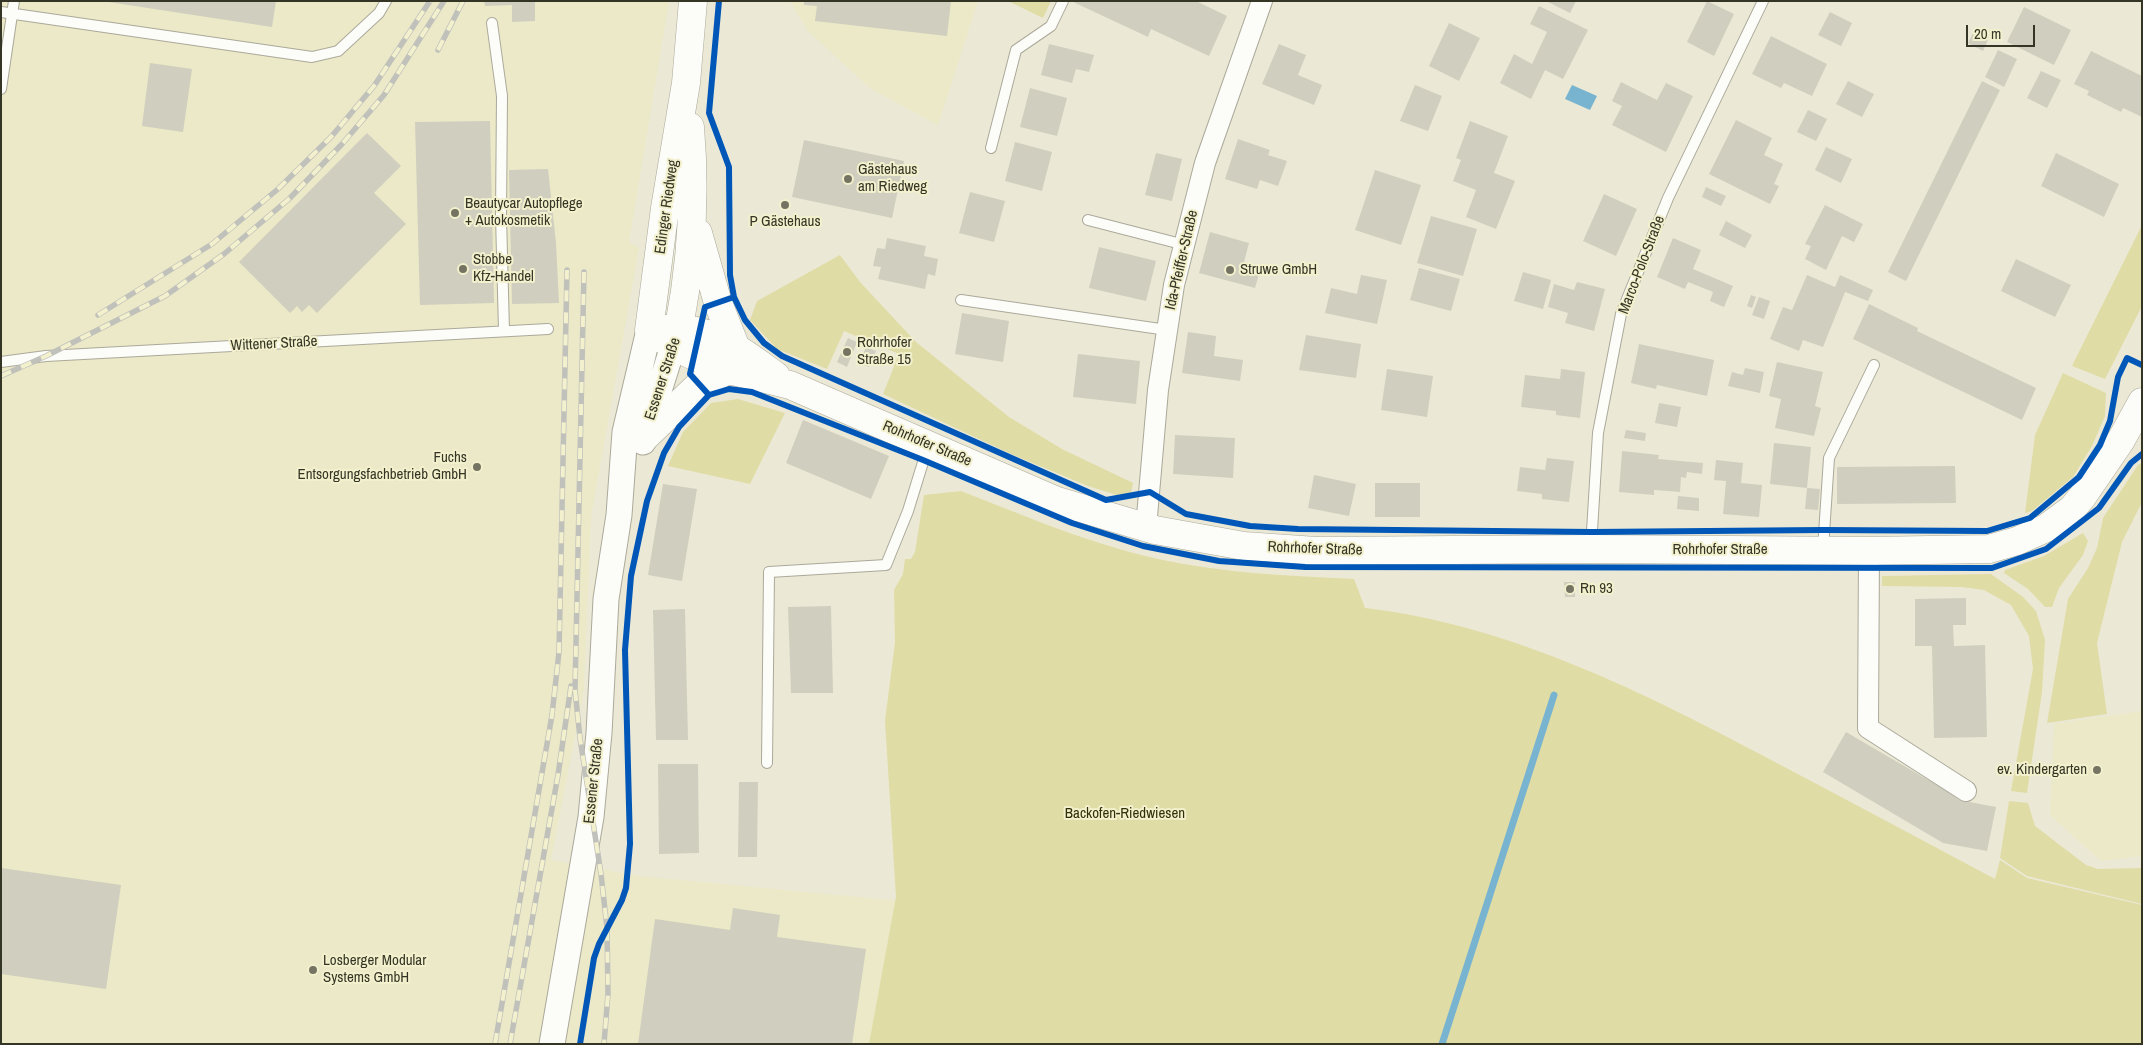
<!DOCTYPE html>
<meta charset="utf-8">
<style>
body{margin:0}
#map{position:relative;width:2143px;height:1045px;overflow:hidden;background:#ebe9d5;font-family:"Archivo Narrow",sans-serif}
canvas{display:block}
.frame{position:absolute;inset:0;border:2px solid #353526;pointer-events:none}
.scale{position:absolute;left:1966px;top:25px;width:69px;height:22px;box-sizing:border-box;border:2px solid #353526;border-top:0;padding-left:6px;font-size:15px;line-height:18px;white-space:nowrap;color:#353526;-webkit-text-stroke:4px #f3f1cd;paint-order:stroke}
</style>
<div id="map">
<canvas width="2143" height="1045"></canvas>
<div class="frame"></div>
<div class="scale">20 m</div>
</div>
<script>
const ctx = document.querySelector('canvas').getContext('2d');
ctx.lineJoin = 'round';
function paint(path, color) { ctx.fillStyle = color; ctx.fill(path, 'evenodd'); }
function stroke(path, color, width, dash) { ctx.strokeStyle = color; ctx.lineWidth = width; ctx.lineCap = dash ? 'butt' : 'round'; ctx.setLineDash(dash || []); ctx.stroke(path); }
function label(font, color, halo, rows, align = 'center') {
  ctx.font = font + ' "Archivo Narrow",sans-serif'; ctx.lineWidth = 4; ctx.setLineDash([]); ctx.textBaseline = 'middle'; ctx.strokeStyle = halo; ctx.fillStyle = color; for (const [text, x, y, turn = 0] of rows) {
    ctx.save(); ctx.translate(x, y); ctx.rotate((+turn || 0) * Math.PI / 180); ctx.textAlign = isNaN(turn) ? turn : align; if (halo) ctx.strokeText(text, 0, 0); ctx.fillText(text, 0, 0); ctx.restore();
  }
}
paint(new Path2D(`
 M1,1h668l-40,241 10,6 -48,269 -7,172 -33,171 87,16 262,25 -11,143h-888z
 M790,1h188l-40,124 -67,-36 -63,-58z
 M2142,711v145l-41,5 -51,-46 4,-91z`), '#ebe9c7');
paint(new Path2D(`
 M1008,1h43l-8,17z
 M2142,225v81l-37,73 -33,-13z
 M840,255l20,27 56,60 93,75 53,32 71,34 -2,10 -11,3 -32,-10 -77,-32 -128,-60 16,-40 -55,-23 -17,38 -50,-20 -27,-29 7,-19z
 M2063,373l43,20 -1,23 -13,30 -19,31 -41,34 -7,2 10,-78z
 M738,399l47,14 -35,71 -82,-18 15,-34 28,-29z
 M2142,463v39l-20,40 -25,101 10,71 -60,9 21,-124 20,-31 9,-20 6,-30 35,-53z
 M961,491c64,25 129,53 197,68 64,14 131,17 196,20l11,29c146,17 282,86 410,154 74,39 147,78 220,117l5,-19 27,18 115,27v139h-1273l27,-147 -11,-176 10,-79 -1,-52 9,-16 2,-15h6l4,-7 9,-57z
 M2083,533l5,8 -5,14 -24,33 -7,19h-7l-17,-18 -24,-16 1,-3 39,-14z
 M1991,574l32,23 13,14 9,29 -3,52 -15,101 -16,-2 22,-122 -4,-33 -18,-31 -27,-15 -23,-3 -79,-1v-10z
 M2009,801l19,2 7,23 51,39 12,4 44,-1v36l-115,-28 -27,-18z`), '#e0dca6');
paint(new Path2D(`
 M1572,85l25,11 -7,14 -25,-11z`), '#78b4cf');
stroke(new Path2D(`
 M1442,1044l112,-349`), '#78b4cf', 7);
paint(new Path2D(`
 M102,1h174l-4,26z
 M484,1h51v20l-23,1v-17l-27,1z
 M804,1h147l-4,35 -132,-15 2,-15 -13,-1z
 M1071,1h125l31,15 -18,40 -58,-27 -3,8z
 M1546,1h30l-6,12z
 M1707,1l27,13 -20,42 -27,-14z
 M1539,6l49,24 -25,49 -18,-9 -14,29 -31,-16 14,-29 18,10 15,-32 -17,-8z
 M2024,7l47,23 -17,35 -47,-23z
 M1830,12l22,11 -11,23 -23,-11z
 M1449,23l31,15 -21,43 -30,-15z
 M1973,33l15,7 -5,11 -15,-8z
 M1771,36l56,28 -15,32 -28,-13 -3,5 -29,-14z
 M1049,44l45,11 -5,17 -13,-3 -4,14 -31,-8z
 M1279,44l27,11 -8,20 24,10 -8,20 -52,-21z
 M1998,50l19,9 -13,28 -19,-10z
 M2091,51l51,25v41l-19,-9 -2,4 -34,-17 2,-4 -15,-7z
 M150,63l42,6 -9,63 -41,-6z
 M2041,71l20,9 -14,28 -20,-10z
 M1848,81l26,13 -12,23 -26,-13z
 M1982,81l18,9 -94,191 -18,-9z
 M1621,82l36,18 9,-17 27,13 -27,56 -54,-27 10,-19 -10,-5z
 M1415,85l27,11 -14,35 -28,-10z
 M1030,88l37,10 -10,38 -37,-9z
 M1808,110l19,9 -11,22 -19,-9z
 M1736,120l36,18 -8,17 19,9 -9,20 5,2 -9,18 -61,-30z
 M490,121l4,182 -74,2 -5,-183z
 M1470,121l38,15 -14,37 21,8 -19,48 -30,-12 10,-27 -23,-9 8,-21 -5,-2z
 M367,133l34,33 -27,27 32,31 -89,89 -8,-8 -7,7 -5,-6 -7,7 -51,-51z
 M1238,139l32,11 -2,5 19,6 -9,25 -18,-6 -3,9 -32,-10z
 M804,140l100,21 -12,57 -100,-21z
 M1015,142l37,10 -10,39 -37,-10z
 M1826,147l26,12 -11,24 -26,-13z
 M1156,153l26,6 -10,42 -27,-6z
 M2056,153l63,31 -15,33 -63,-31z
 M548,169l8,74 3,60 -47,1 -3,-134z
 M1375,170l46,15 -20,60 -46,-15z
 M1706,187l20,9 -5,10 -19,-9z
 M970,192l35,9 -11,41 -35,-9z
 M1604,194l33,15 -21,47 -33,-15z
 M1825,205l38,19 -9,18 -12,-6 -16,34 -21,-11 6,-13 -6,-2z
 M1431,216l46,13 -14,47 -46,-13z
 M1726,221l26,14 -7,13 -26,-13z
 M1210,232l39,11 -5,19 17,5 -6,21 -56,-15z
 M887,238l39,8 -2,10 14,3 -3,17 -7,-2 -3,15 -47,-10 3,-12 -8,-1 4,-18 8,1z
 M1673,238l28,12 -8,19 40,17 -9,21 -14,-6 3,-9 -25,-10 -3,7 -28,-12z
 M1099,247l57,14 -10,40 -57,-13z
 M2016,259l55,26 -16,32 -54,-26z
 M1419,268l41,11 -9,32 -41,-11z
 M1523,272l28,8 -8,29 -29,-8z
 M1361,275l26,5 -10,44 -52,-11 6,-25 26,6z
 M1807,275l28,12 5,-12 33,15 -5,11 -23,-9 -22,55 -20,-7 -4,11 -29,-12 13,-32 9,3z
 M1577,282l28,7 -11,42 -29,-8 3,-10 -20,-6 6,-23 20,6z
 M1751,295l5,2 -4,11 -5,-2z
 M1759,297l11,4 -6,18 -12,-4z
 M1869,304l49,24 -1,3 119,57 -14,32 -169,-81z
 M962,313l47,8 -6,41 -48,-8z
 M1188,332l28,4 -2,20 29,4 -3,21 -58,-8z
 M1306,335l55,9 -5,34 -57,-8z
 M848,338l9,4 -10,25 -10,-5z
 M1639,344l75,16 -7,36 -50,-11 -1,4 -25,-6z
 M866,347l10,4 -7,16 -10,-4z
 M1078,354l62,7 -4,43 -63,-7z
 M1777,362l46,10 -8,34 6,2 -7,28 -39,-8 6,-29 -12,-3z
 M1745,368l19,4 -4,21 -32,-7 4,-14 11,3z
 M1387,369l46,7 -6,41 -46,-7z
 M1561,369l24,3 -5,46 -24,-3v-4l-35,-4 4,-32 35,4z
 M1659,403l22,4 -4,20 -22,-4z
 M803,420l86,36 -18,43 -85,-36z
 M1626,430l20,3 -1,8 -21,-3z
 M1175,435l60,3 -2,40 -60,-4z
 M1774,443l37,4 -4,41 -37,-4z
 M1622,451l37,4 -1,4 45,4 -1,11 -15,-2 -1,6 -5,-1 -1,15 -26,-2v5l-35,-3z
 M1547,458l27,3 -5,41 -27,-3v-5l-25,-3 3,-24 25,3z
 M1716,460l27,3 -2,20 21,2 -3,32 -36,-3 3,-33 -12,-1z
 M1955,466l1,37 -119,1v-37z
 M1314,475l42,9 -7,32 -41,-8z
 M1375,483h45v34h-45z
 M663,484l34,5 -15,92 -34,-6z
 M1807,488l13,1 -2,21 -13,-1z
 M1678,496l21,2v13l-22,-2z
 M1564,582h11v15h-10z
 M1966,598v27h-13l1,21 31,-1 2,92 -53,1 -2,-92h-17v-47z
 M831,606l2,87h-42l-3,-86z
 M685,609l3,131h-32l-3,-130z
 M1846,732l101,59 12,9 37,7 -9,44 -44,-8 -120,-71z
 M658,764h40l1,89 -40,1z
 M739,782h19l-1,75h-19z
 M1,868l120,17 -15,104 -105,-15z
 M733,908l47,7 -3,22 89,12 -14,95h-214l17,-125 75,11z`), '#d0cebe');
const service = new Path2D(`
 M1,12l311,45 26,-6 41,-38 7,-12
 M492,23l10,73 -1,120 3,115
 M1,89l13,-88
 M991,148l25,-98 35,-24 12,-25
 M1088,220l97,25
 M961,300l206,30
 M1,362l45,-6 502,-27
 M1591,547l7,-114 23,-119 47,-116 95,-197
 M1823,549l6,-91 45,-93
 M767,763l2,-191 117,-7 22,-54 20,-65`);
const minor = new Path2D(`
 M1146,528l12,-138 16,-105 31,-122 57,-162
 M1869,551l-1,177 98,63`);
const tertiary = new Path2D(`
 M643,442l36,-115
 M552,1044l39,-227 8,-84 7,-134 13,-84 6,-83 24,-102`);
const secondary = new Path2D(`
 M698,233l20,70 18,45
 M679,327c13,-68 17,-131 11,-200
 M663,329c47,-5 77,21 113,47
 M649,330l26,17 19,9 34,14 62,15 267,116 98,29 89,16 72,5 275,-2 278,2 120,-2 28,-8 29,-13 26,-19 10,-12 39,-57 21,-38
 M649,330l16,-122 21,-125 7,-82
 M645,437l54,-52 29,-15`);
stroke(service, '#aba99a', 12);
stroke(minor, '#aba99a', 22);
stroke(tertiary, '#aba99a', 27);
stroke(secondary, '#aba99a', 29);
stroke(service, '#fcfcf9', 10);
stroke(minor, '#fcfcf9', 20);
stroke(tertiary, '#fcfcf9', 25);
stroke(secondary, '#fcfcf9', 28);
const rail = new Path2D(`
 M438,50l25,-49
 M584,272l-9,418 5,48 21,136 6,54 1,66 -4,50
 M98,315l114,-71 66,-55 53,-52 43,-51 56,-85
 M1,376l45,-20 119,-60 59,-42 66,-56 52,-54 42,-49 60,-94
 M495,1044l57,-329 7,-63 8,-382
 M510,1044l48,-269 13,-89`);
stroke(rail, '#c1c1bc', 5.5);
stroke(rail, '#f3f1cd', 4, [11]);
stroke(new Path2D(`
 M719,1l-10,112 20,54 1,108 4,22 11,23 19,23 18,13 324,144 44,-8 36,22 64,12 48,3 294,3 231,-2 164,1 43,-13 49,-41 21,-32 10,-24 8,-44 9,-19 15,7
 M709,395l-19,-21 15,-67 29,-10
 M580,1044l14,-86 5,-14 23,-44 4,-12 4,-44 -5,-194 6,-74 16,-75 17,-48 15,-26 30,-32 20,-6 23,3 171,68 149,63 71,23 76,15 86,6 687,1 54,-19 53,-41 32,-45 11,-9`), '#0057b8', 6);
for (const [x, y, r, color] of [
 [848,179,5,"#757463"],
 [785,205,5,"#757463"],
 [455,213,5,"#757463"],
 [463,269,5,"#757463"],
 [1230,270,5,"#757463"],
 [847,352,5,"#757463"],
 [477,467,5,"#757463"],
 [1570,589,5,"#757463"],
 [2097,770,5,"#757463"],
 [313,970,5,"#757463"]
]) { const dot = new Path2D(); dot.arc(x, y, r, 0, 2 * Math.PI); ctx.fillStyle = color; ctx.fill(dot); stroke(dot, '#f3f1cd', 2); }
label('15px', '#353526', '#f3f1cd', [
 ["Gästehaus",858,170],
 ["am Riedweg",858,187],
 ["Beautycar Autopflege",465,204],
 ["+ Autokosmetik",465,221],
 ["P Gästehaus",785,222,"center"],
 ["Stobbe",473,260],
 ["Kfz-Handel",473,277],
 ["Struwe GmbH",1240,270],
 ["Rohrhofer",857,343],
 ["Straße 15",857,360],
 ["Fuchs",467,458,"right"],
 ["Entsorgungsfachbetrieb GmbH",467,475,"right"],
 ["Rn 93",1580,589],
 ["ev. Kindergarten",2087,770,"right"],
 ["Losberger Modular",323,961],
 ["Systems GmbH",323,978]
], 'left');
label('15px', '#353526', '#f3f1cd', [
 ["Edinger Riedweg",667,207,-82],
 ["Ida-Pfeiffer-Straße",1182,260,-77],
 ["Marco-Polo-Straße",1642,265,-69],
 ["Wittener Straße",274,344,-3],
 ["Essener Straße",663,379,-72],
 ["Rohrhofer Straße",927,444,23],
 ["Rohrhofer Straße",1315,549,2],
 ["Rohrhofer Straße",1720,550],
 ["Essener Straße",594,781,-84]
]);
label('15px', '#322f08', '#f3f1cd', [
 ["Backofen-Riedwiesen",1125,814]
]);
</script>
